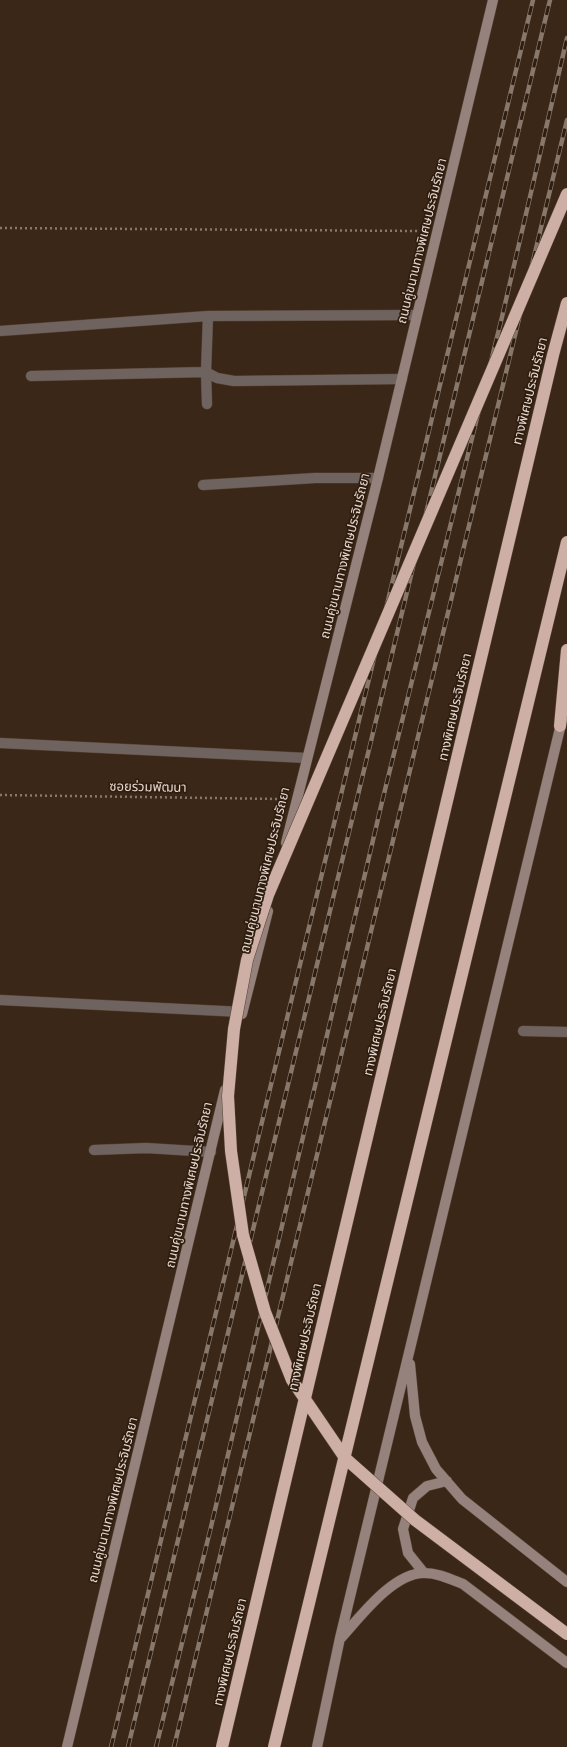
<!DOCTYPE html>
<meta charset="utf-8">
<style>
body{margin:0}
canvas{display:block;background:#3a2718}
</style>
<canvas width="567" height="1747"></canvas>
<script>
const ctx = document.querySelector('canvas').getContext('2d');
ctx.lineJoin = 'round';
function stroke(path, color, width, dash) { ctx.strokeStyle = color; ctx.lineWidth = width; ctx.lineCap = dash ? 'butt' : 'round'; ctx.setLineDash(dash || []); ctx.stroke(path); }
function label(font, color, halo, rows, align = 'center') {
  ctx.font = font + ' Lato,"Noto Sans Thai",sans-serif'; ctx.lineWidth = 3.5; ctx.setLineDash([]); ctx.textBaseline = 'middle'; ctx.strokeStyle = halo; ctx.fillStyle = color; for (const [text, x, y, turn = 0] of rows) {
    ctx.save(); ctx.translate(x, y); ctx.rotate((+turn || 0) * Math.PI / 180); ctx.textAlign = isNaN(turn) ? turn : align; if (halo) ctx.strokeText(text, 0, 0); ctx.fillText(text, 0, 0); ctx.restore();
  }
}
const lane = new Path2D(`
 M0,331l208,-15
 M31,376l175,-4 2,-56 209,-1
 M207,404l-1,-32 11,6 17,3 168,-2
 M203,485l112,-7h63
 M0,743l307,15
 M94,1150l52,-2 65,4`);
const street = new Path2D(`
 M0,1000l242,12
 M523,1031l44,1`);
const secondary = new Path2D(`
 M286,843l92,-365 115,-478
 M242,1014l26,-103
 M410,1364l5,52 7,26 14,27 26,30 105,83
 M424,1573l-16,-20 -5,-24 10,-31 14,-12 20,-5
 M341,1638c20,-22 52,-65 83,-65 14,0 26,6 39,11l104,79
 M67,1747l158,-657
 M317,1747l23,-109 222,-918`);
const highway = new Path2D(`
 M560,726l7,-76`);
stroke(lane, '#564335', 11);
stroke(street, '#564335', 11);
stroke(secondary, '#564335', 11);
stroke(highway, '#564335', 13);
stroke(new Path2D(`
 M0,228l419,3
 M0,795l279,4`), '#88786c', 2.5, [2, 3]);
stroke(lane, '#6f635f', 10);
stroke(street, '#6f635f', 10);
stroke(secondary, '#95827c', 10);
stroke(highway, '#cdafa5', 12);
const rail = new Path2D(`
 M111,1747l422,-1747
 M128,1747l422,-1747
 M156,1747l54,-216 172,-729 120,-485 65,-279
 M174,1747l393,-1627`);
stroke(rail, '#88786c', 4.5);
stroke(rail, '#2f1d0f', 3, [9]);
const highwayBridge = new Path2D(`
 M567,194l-299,701 -21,65 -13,69 -6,67 3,55 12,84 22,77 27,68 53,78 70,62 152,114
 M222,1747l331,-1392 14,-52
 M274,1747l293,-1205`);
stroke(highwayBridge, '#564335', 13, []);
stroke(highwayBridge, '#cdafa5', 12);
label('13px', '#e6d9d0', '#2f1d0f', [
 ["ถนนคู่ขนานทางพิเศษประจิมรัถยา",422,241,-76],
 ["ทางพิเศษประจิมรัถยา",530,391,-76],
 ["ถนนคู่ขนานทางพิเศษประจิมรัถยา",345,556,-76],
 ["ทางพิเศษประจิมรัถยา",455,707,-77],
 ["ซอยร่วมพัฒนา",148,787,1],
 ["ถนนคู่ขนานทางพิเศษประจิมรัถยา",265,870,-76],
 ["ทางพิเศษประจิมรัถยา",380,1022,-77],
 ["ถนนคู่ขนานทางพิเศษประจิมรัถยา",189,1185,-77],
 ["ทางพิเศษประจิมรัถยา",305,1337,-77],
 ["ถนนคู่ขนานทางพิเศษประจิมรัถยา",113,1500,-76],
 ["ทางพิเศษประจิมรัถยา",230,1652,-77]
]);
</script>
